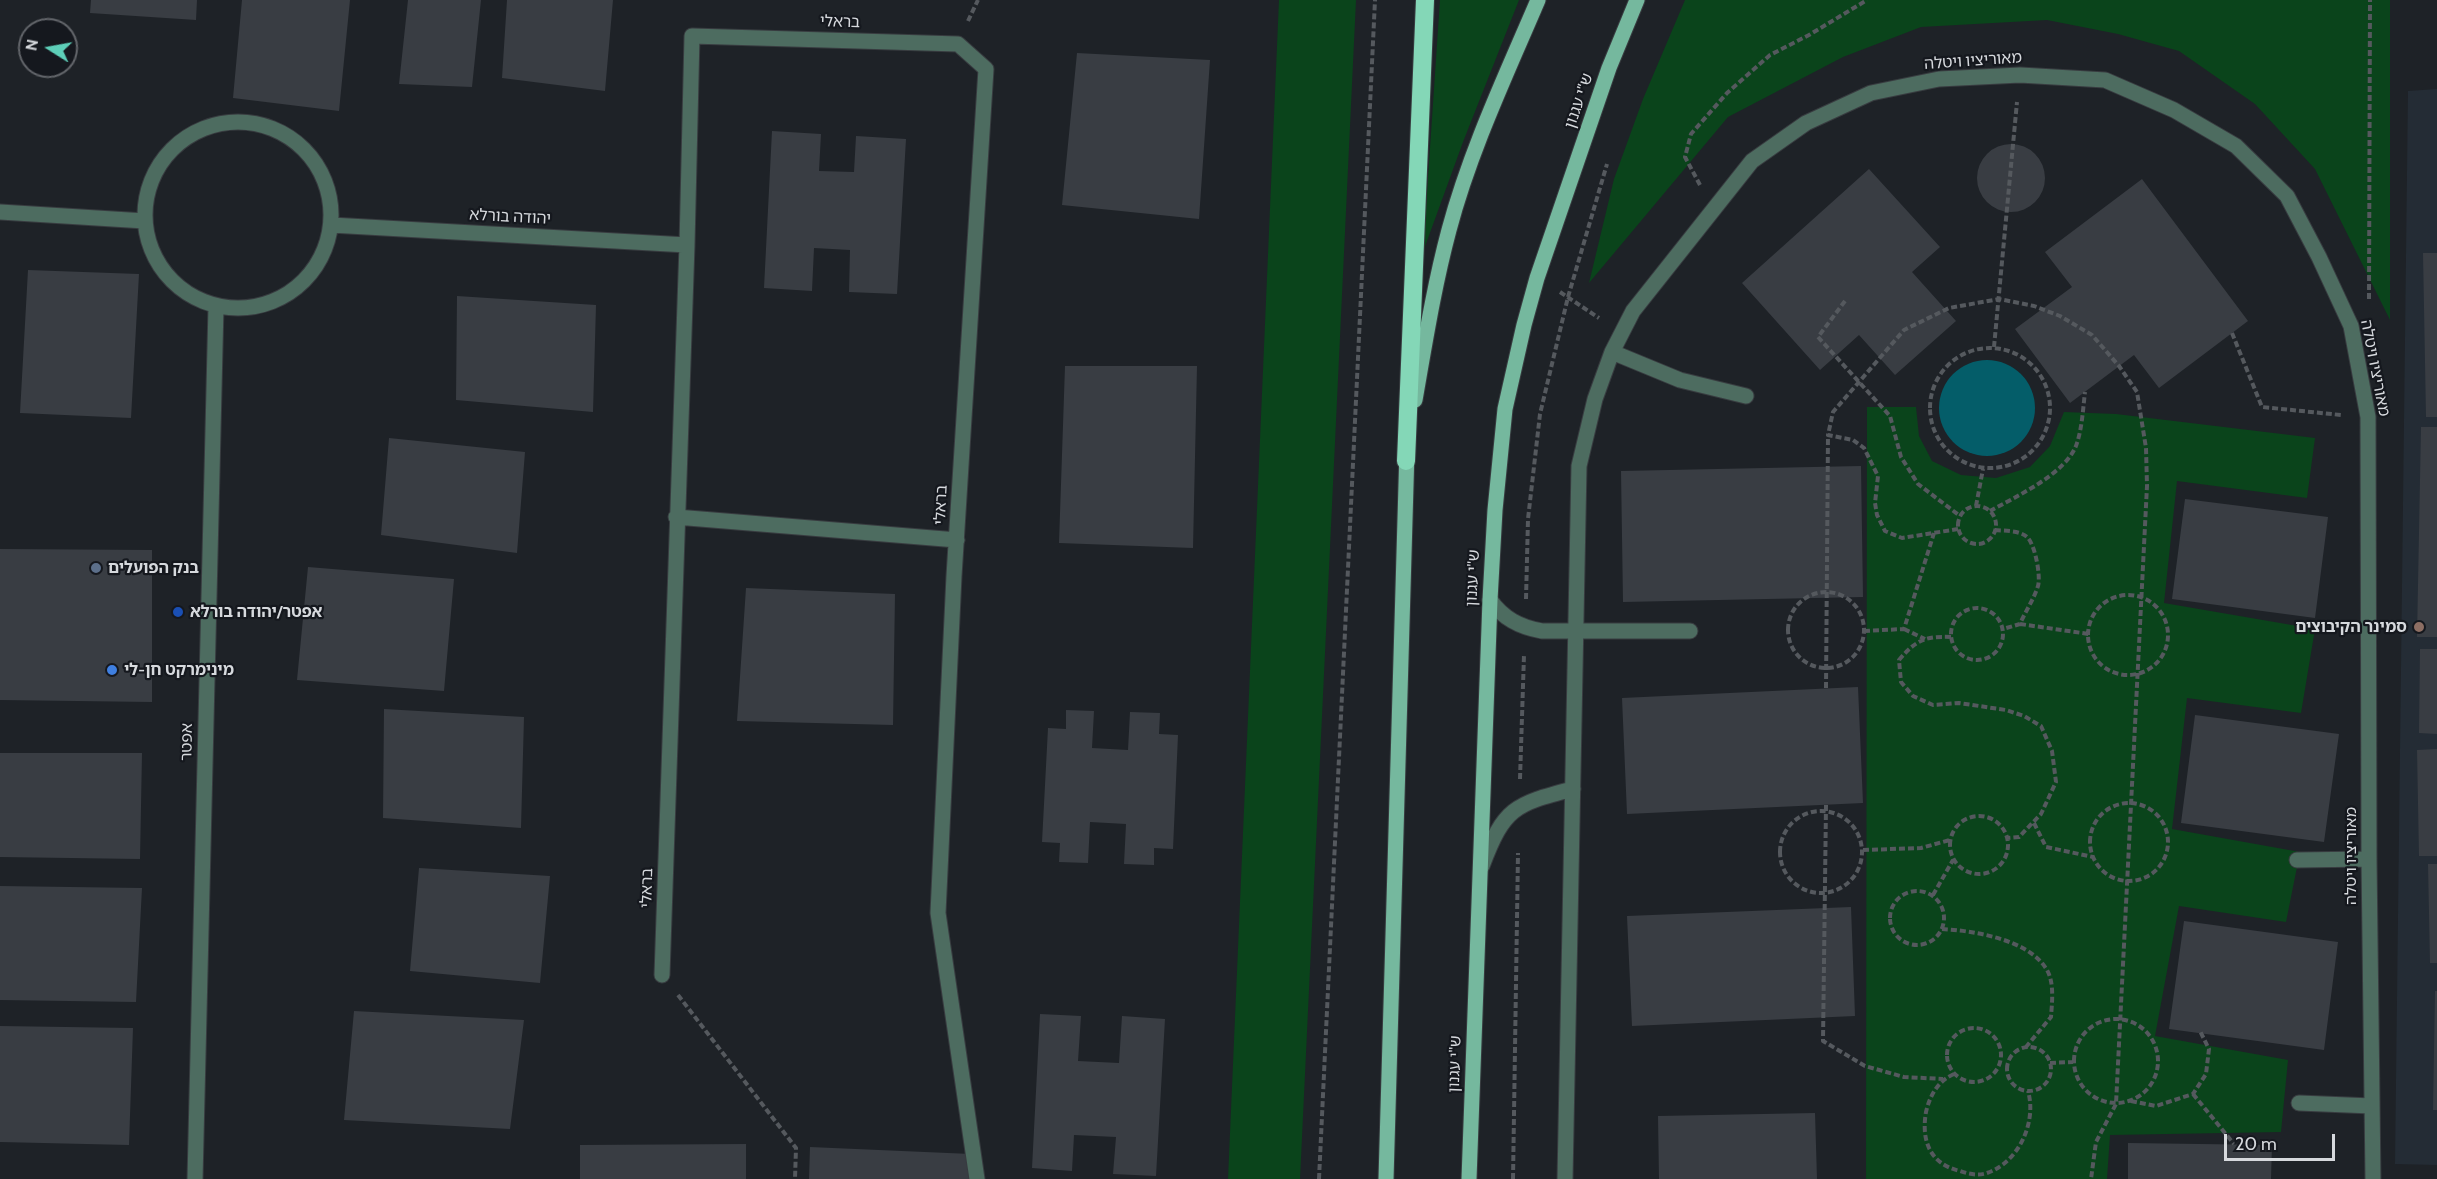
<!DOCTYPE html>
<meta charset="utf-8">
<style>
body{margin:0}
#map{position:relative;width:2437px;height:1179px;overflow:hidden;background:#1e2227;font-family:Cabin,sans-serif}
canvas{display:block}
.north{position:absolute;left:18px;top:18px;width:60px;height:60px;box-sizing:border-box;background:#15181e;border:2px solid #62656a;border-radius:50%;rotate:281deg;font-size:16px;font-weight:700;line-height:24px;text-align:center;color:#d6d9dd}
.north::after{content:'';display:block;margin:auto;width:21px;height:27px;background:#5dceb8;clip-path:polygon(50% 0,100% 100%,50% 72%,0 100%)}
.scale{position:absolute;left:2224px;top:1134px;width:111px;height:27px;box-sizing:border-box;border:3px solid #d6d9dd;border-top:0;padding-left:8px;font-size:18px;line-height:21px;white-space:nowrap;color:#d6d9dd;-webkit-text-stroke:4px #15181e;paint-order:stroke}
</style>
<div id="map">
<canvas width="2437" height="1179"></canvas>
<div class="north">N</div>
<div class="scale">20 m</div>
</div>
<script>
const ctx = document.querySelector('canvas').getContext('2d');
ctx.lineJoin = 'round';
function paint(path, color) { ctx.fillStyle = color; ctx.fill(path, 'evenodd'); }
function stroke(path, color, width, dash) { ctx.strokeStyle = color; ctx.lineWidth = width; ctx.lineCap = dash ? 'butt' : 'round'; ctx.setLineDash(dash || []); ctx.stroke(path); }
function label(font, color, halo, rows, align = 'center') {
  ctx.font = font + ' Cabin,"Noto Sans Hebrew",sans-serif'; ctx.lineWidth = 4.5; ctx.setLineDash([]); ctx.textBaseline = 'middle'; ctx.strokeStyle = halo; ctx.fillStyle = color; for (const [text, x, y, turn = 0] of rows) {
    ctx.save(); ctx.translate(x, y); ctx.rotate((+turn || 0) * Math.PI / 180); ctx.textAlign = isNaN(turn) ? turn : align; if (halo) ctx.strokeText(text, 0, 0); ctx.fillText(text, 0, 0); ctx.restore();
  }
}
paint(new Path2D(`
 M2437,89v1076l-42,-1 13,-1073z`), '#242c35');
paint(new Path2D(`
 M1279,0h77l-56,1179h-72z
 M1440,0h79l-56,142 -40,110z
 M1685,0h705v320l-75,-151 -60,-65 -76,-53 -61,-17 -71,-14 -126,7 -78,30 -115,60 -139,166 25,-104 29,-80z
 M1867,407h49l3,29 13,25 29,14 35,3 34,-11 20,-21 14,-34 52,2 199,24 -8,60 -130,-17 -13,122 151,26 -14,84 -114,-15 -15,131 128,23 -14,70 -107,-16 -24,130 133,24 -7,72 -171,3 -3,44h-241z`), '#0a441b');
paint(new Path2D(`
 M1939 408a48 48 0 1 1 96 0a48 48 0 1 1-96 0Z`), '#045d69');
paint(new Path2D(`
 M91,0h106l-1,20 -106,-7z
 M242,0h108l-11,111 -106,-13z
 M408,0h73l-9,87 -73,-3z
 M507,0h106l-8,91 -103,-13z
 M1077,53l133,7 -11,159 -137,-14z
 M772,131l49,3 -2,37 35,1 2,-36 50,3 -9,155 -48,-2 1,-42 -36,-2 -2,43 -48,-3z
 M1977 178a34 34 0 1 1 68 0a34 34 0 1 1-68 0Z
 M1869,169l71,78 -28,25 44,49 -61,54 -36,-40 -39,35 -78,-87z
 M2142,179l106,142 -89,67 -25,-33 -64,48 -55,-74 57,-42 -27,-35z
 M2423,253h14v164h-11z
 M28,270l111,4 -8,144 -111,-5z
 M457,296l139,9 -3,107 -137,-12z
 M1065,366h132l-4,182 -134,-5z
 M2421,427h16v210h-20z
 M389,438l136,14 -8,101 -136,-18z
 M1861,466l2,131 -240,5 -2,-131z
 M2185,499l143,18 -13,101 -143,-19z
 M0,549l152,1v152l-152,-2z
 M308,567l146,12 -10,112 -147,-11z
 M746,588l149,6 -2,131 -156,-4z
 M2420,649h17v85l-18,-1z
 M1858,687l5,116 -236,11 -5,-116z
 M384,709l140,8 -3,111 -138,-10z
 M1066,710l28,1 -2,37 36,2 2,-38 30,1 -1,21 19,1 -5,114 -19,-1v17l-30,-1 2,-40 -36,-2 -2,41 -29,-1 1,-19 -18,-1 6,-114 18,1z
 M2195,715l144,19 -15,108 -143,-19z
 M2437,749v107h-18l-2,-106z
 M0,753h142l-2,106 -140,-2z
 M2428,864h9v99h-7z
 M419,868l131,8 -10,107 -130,-12z
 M0,886l142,2 -6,114 -136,-2z
 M1851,907l4,109 -223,10 -5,-110z
 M2184,921l154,21 -14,108 -155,-21z
 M2435,991h2v119h-4z
 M354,1011l170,9 -14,109 -166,-9z
 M1040,1014l41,2 -3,45 41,2 3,-47 43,3 -9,157 -43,-2 3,-37 -42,-2 -2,36 -40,-3z
 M0,1026l133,2 -4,117 -129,-3z
 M1815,1113l2,66h-158l-1,-63z
 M2128,1143l144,2 -1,34h-143z
 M746,1144v35h-166v-34z
 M810,1147l161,7 -1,25h-161z`), '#393d43');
const minor = new Path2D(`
 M145 215a93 93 0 1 1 186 0a93 93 0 1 1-186 0Z
 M0,212l145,9
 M331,225l356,20
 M1612,352l68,28 66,16
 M676,517l281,23
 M1490,600c13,18 29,27 52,31h148
 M2297,860l72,-1
 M1482,866c22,-58 32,-62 91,-77
 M662,975l25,-730 5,-209 266,8 28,25 -32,507 -16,337 39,266
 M2299,1103l73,3
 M195,1179l21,-873
 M1565,1179l14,-713 16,-67 17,-47 21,-41 119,-150 54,-38 65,-30 68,-14 81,-4 85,5 69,30 62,36 51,50 32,61 32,69 17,91 1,442 4,320`);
const major = new Path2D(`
 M1415,400c10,-57 19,-114 34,-170 21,-79 57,-155 89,-230
 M1386,1179l21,-729
 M1469,1179l21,-579 5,-90 10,-101 19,-84 13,-47 72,-210 28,-68`);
const highway = new Path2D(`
 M1406,461l19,-461`);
stroke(minor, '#383c40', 17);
stroke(major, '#383c40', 17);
stroke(highway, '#383c40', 20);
stroke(new Path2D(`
 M968,21l10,-21
 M1700,185l-15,-28 6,-23 36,-41 43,-38 39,-20 58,-35
 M1560,292l39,26
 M2369,299l1,-299
 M1845,301l-27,36 72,79 11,41 17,27 42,32
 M2232,333l30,74 79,8
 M1994,347l23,-245
 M1930 408a60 60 0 1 1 120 0a60 60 0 1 1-120 0Z
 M1958 525a19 19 0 1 1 38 0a19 19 0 1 1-38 0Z
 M1976,506l7,-37
 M1990,511c25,-14 78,-38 87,-68 5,-15 6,-34 8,-51
 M1958,529l-56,9 -17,-7 -8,-16 -2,-12 3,-27 -14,-28 -11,-8 -25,-5 5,-23 71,-82 45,-22 50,-9 35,7 26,10 32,19 27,31 18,26 9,56 1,38 -31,618 -20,38 -5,37
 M1995,530c9,1 24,0 32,7 8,7 14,39 11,49 -4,13 -13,26 -18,38l-17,5
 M1788 630a38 38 0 1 1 76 0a38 38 0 1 1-76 0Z
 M2088 635a40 40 0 1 1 80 0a40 40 0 1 1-80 0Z
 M1526,599l2,-80 12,-105 28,-117 39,-133
 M1951 634a26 26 0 1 1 52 0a26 26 0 1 1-52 0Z
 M2020,624l69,10
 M1904,629l21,10
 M1864,631l40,-2 30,-96
 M1951,637c-26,-1 -35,3 -52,23l2,22 12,14 20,9 26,-2 47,7 18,6 17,10 11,25 4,31 -15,32 -22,23 -12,1
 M1826,688l2,-253
 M1520,779l4,-124
 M2090 842a39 39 0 1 1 78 0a39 39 0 1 1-78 0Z
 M1826,805l-3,236 42,25 39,11 39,2
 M1780 852a41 41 0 1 1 82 0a41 41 0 1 1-82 0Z
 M1950 845a29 29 0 1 1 58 0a29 29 0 1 1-58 0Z
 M2034,823l12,24 47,10
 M1863,850l58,-2 29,-8
 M1890 918a27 27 0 1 1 54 0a27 27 0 1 1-54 0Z
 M1933,895l20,-35
 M1942,929c32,2 84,10 103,38 10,13 7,35 6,50l-25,30
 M678,995l118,153 -1,31
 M2074 1061a42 42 0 1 1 84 0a42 42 0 1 1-84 0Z
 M1947 1055a27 27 0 1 1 54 0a27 27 0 1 1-54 0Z
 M2007 1069a22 22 0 1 1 44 0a22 22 0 1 1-44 0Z
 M2050,1063l23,-1
 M1954,1074c-16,7 -24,21 -28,38 -5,29 4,52 34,59 9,3 18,5 27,2 32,-11 50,-51 41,-82
 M2193,1094l41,50
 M2131,1101l25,5 37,-12 13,-20 3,-25 -9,-18
 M1319,1179l56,-1179
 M1513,1179l5,-326`), '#55595e', 4, [6, 3]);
stroke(minor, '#4d6c60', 15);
stroke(major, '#75b89e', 15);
stroke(highway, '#84d7b7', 18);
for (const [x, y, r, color] of [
 [96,568,6,"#5c6f8a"],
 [178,612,6,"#1a4fb4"],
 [2419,627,6,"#8d6e63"],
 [112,670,6,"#3f7fe0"]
]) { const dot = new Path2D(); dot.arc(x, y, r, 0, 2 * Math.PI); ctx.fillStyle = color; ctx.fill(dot); stroke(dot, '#15181e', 2); }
label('16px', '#d6d9dd', '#15181e', [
 ["בראלי",840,22,2],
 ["מאוריציו ויטלה",1973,61,-4],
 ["ש''י עגנון",1579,101,-71],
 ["יהודה בורלא",510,217,3],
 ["מאוריציו ויטלה",2375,368,79],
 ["בראלי",941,505,-87],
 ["ש''י עגנון",1473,578,-87],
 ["אפטר",187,742,-89],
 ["מאוריציו ויטלה",2351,856,-90],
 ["בראלי",647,888,-88],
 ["ש''י עגנון",1455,1064,-88]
]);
label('bold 16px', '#d6d9dd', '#15181e', [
 ["בנק הפועלים",108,568],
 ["אפטר/יהודה בורלא",190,612],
 ["סמינר הקיבוצים",2407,627,"right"],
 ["מינימרקט חן-לי",124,670]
], 'left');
</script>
